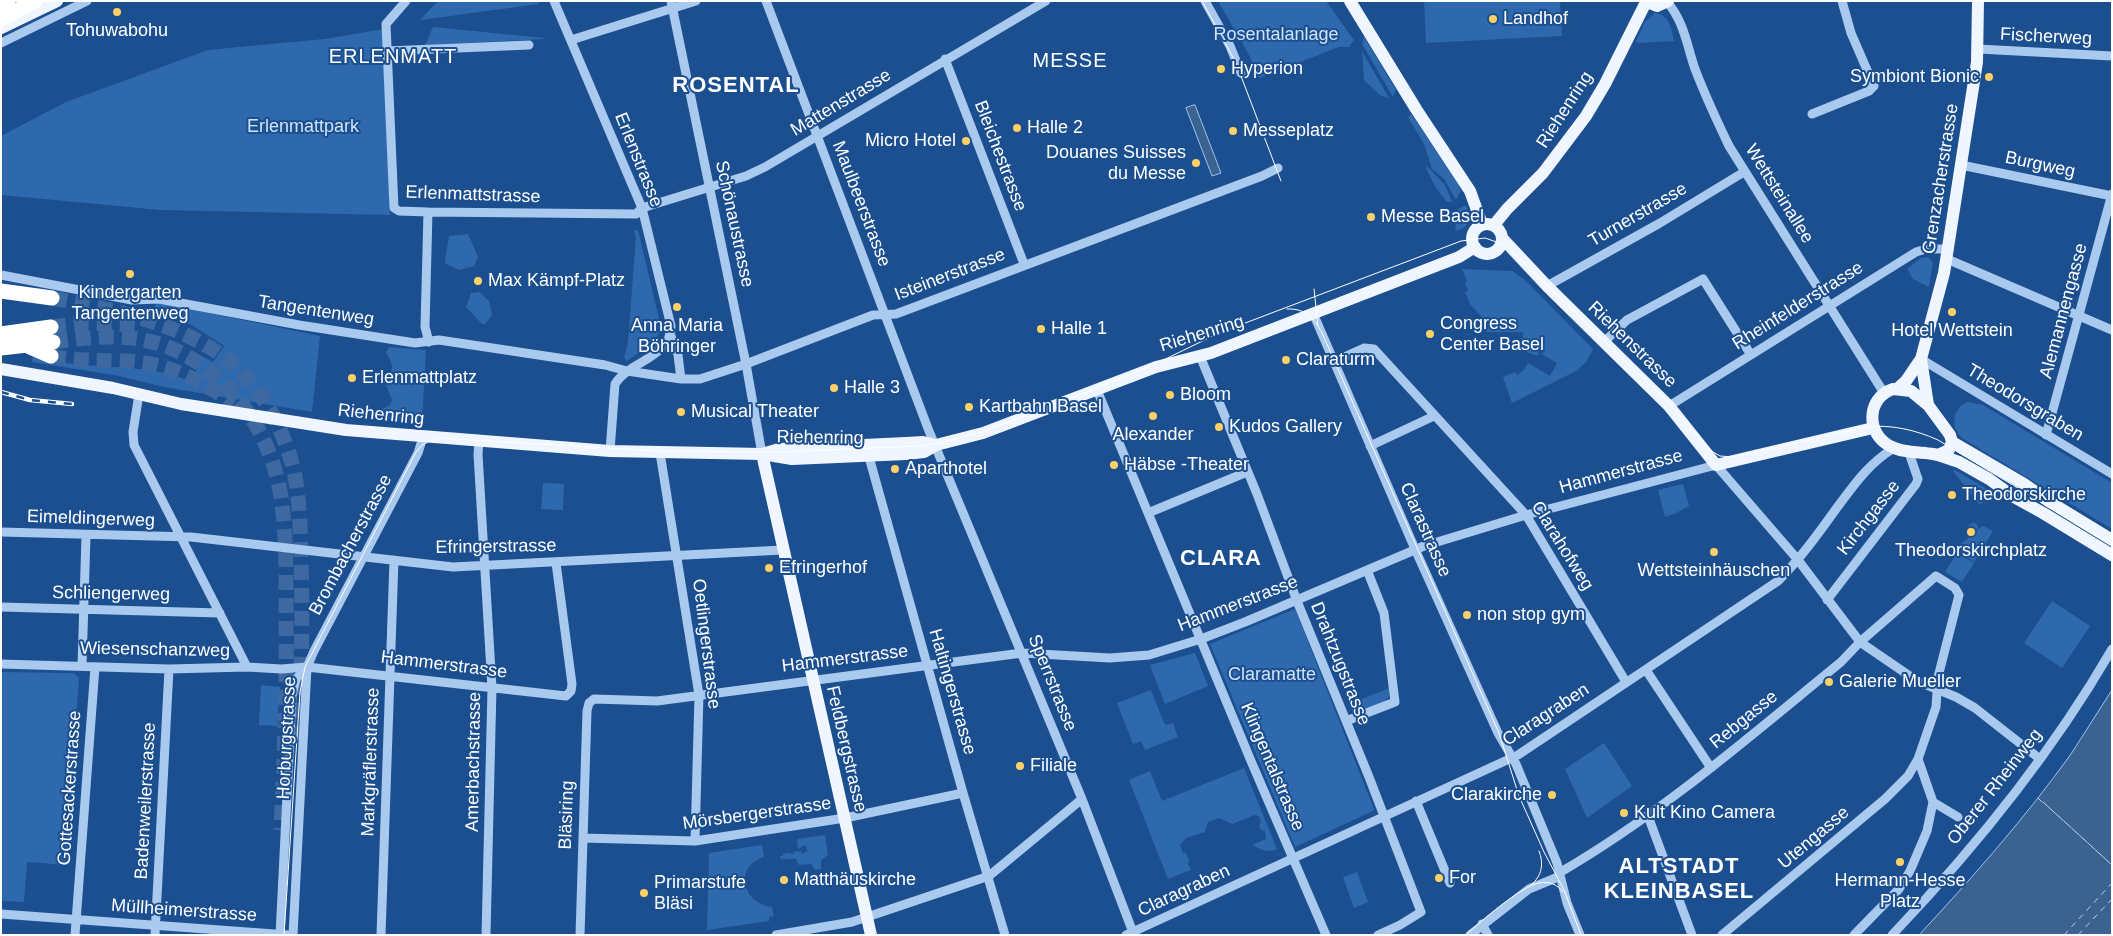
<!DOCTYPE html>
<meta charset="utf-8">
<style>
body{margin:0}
#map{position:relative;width:2113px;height:936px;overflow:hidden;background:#1b4f8f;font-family:Arial,sans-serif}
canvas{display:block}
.frame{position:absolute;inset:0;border:2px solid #fff;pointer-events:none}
</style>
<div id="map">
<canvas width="2113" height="936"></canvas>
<div class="frame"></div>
</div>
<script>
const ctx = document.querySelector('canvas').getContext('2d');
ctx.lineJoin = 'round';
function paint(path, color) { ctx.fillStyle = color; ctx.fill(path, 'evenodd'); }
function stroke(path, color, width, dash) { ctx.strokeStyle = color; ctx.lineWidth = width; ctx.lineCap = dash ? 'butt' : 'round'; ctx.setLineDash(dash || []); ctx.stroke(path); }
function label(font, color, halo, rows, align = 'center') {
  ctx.font = font + ' Arial,sans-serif'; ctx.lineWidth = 4; ctx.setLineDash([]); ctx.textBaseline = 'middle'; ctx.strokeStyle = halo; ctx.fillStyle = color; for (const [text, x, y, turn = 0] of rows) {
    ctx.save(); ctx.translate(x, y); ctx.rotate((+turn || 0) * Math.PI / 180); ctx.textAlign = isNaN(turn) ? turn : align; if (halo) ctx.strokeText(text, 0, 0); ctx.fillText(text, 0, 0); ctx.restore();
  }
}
paint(new Path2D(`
 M438,1h99l2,3 -119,16z
 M1218,1h108l28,39 -5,7h-10l-80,31 -10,-23z
 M1424,1h136l2,35 -136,7z
 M1655,13c15,2 16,15 19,28l-37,2 -1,-2 9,-19z
 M433,27l111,11v1l-119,6z
 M385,29l5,186 -230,-5 -159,-15v-59l65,-34 142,-52 116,-11z
 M1364,36l32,54 -3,7 -31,-53z
 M1362,51l27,47 -8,-2 -17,-16z
 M1411,114l48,71 2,6 -5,9 -12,-21 -12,-10 -8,-25 -16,-27z
 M1427,166l18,19 7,17h-5l-11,-14 -10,-20z
 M1464,206h2c5,12 4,23 -11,25l3,-22z
 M638,230l23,97 -5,13 -29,21 -3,-3 4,-16 8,-105 -2,-6z
 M468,234l10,23 -4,9 -15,4 -13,-6 -1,-3 4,-25z
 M1928,257l5,5 -4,25 -16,-8 -6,-10 14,-11z
 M1462,269l50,2 13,9 68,69 -7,13 -10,9 -64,32 -9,-26 13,-5 1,3 7,-5 4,-7 22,13 7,-13 -15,-9 2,-3 -7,-4 -2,3 4,3 -2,3 -11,-4 -5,-13 3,-4 -2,-3h-36l-5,-16 -11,-12 -5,-12 3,-1 -3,-9 2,-1z
 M479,292l10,9 3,14 -7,9h-3l-16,-17 5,-14z
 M156,302l164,34 -8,76 -148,-25 -50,-12 -82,-13 1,-7c51,18 106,5 157,26l14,-24 9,5 11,-16 -32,-21 -38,-15z
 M389,347l37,3 -4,72 -40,-3 -3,-5 1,-4 10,-5 2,-5 -6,-15c3,-18 12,-12 0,-33z
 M1968,402l15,3 129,78v46l-150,-91c-12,-11 -10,-30 6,-36z
 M1955,470l37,22 -12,13 -27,-34z
 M543,483l21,1 -1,26 -22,-1z
 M1683,484l6,22 -15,8 -9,3 -7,-27z
 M1974,522l4,4 -1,4 6,-4 10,5 -19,31 -11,-8 -4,-9 17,-13 -6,-1 -2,-3 1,-3z
 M1957,553l17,10 -12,19 -17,-10z
 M2052,601l38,25 -28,42 -38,-25z
 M1295,609l79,200 -1,2 -78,36 -85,-203z
 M1195,653l13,33 -43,18 -15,-39z
 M1,672l73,1 5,5 -13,187 -39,-3 -3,40 -23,-1z
 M261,685l19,2 -3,39 -18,-1z
 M1389,688v9c-6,8 -28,18 -37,12l-2,-5z
 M1151,690l14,35 8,-2 5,14 -33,13 -4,-9 -8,3 -16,-41z
 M1604,743l28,43 -45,32 -22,-49z
 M1244,768l33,81c-9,5 -16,0 -25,-4l14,-6 -1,-8 -4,-1 -2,-4 2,-4 -2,-6 -4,-1 -23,9 -13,-6 -11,4 -3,10 -19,6 -6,7 3,8h3l3,7 -1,4 3,6 -23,9 -39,-99 21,-9 12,30z
 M825,835l3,20 -7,5v9l-6,1 -4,-6 -12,1 -3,-6h-15l-1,-3h3v-2l8,-1 1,2 2,-3 7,-1 1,3 6,-3 -3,-6 -7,4 -1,-10z
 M762,845l2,12c-31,10 -22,46 8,50l2,9 -5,1v4l-62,9 2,-77z
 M1357,872l11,30 -14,6 -11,-31z`), '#2e69ad');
const water = new Path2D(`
 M1195,105l26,68 -9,3 -26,-68z
 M2112,690v245h-193c54,-58 106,-117 152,-181 14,-21 27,-43 41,-64z`);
paint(water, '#3c6290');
stroke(water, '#9cc4f0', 1);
stroke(new Path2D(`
 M2038,798l5,5
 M2112,865l-69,-63 69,63
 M2064,935l48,-52
 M2078,935l34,-36`), '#b5d3f5', 1, [6, 5]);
stroke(new Path2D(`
 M52,298c57,11 112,21 162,52 38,23 65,68 77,110 9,30 9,65 10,97 2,61 0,122 -2,183
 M51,327l34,-4 58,2
 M53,342c30,-4 61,-8 91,-2 72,15 123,80 136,151 7,42 6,85 6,128 1,70 -2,141 -5,211
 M51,356c24,5 48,4 73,5 42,1 76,19 110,42`), '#3d69a0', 15, [15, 8]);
stroke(new Path2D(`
 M406,1l-20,23 8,184 5,3 29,1 208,2 6,-6 104,-32 19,-9 281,-166
 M554,1l88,207 29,118c0,32 -42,35 -56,58l-5,67
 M671,1l75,363 16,90
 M766,1l163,430 153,368 52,136
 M1205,1l25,45 11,27
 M1667,2c17,19 20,44 28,67 10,26 22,52 34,77l155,247
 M571,40l125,-39
 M1,43l86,-42
 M1978,49l134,7
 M387,51l142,-6
 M945,59l79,205
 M1812,114l57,-23 5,-5 -23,-53 -9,-32
 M1961,165l151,31
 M428,212l-3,115 4,15
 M1947,259l165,71
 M1,275l131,25 27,-1 140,26 116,18 24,-3 166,25 22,6 54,8h19l46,-15 127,-49 23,-1 366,-138 16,-8
 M1547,286l113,-63 84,-51
 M1313,313l102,236 83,184 18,31 41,99 10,40 13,32
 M671,336l7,19 3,24
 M1604,342l23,-22 76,-41 48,76
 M1200,356l57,138 40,107 72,176 52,135 -21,13 -22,10
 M1921,359l191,115
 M1333,362l31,-14 10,1 152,166 100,167
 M1097,390l154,371 75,174
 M139,394l-6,38 1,13 113,222
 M1669,406l247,-154 10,-3h23
 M2046,435l66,-241
 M479,441l-1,13 14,234 -6,247
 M1370,446l64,-30
 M660,453l39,242 -4,146
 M869,457l94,336 42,142
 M1148,513l99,-41
 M1,532l190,5 262,30 330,-17
 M1827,600l89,-116 2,-5 -10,-29
 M1,607l219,6
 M1,664l168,5 78,-2 34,2 26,-2 259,29 5,-5 1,-7 -16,-121
 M82,666l4,-130
 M1646,670l65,98
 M1346,721l49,-19 -11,-89 -17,-43
 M1416,801l34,82
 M1933,802l25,15
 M1648,816l44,119
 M583,838l112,3 150,-23 118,-25
 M1,914l287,21
 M1482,924l6,11
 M75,935l20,-268
 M155,935l14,-266
 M280,935l12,-239 4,-17 11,-12
 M293,935l14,-268 7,-16 104,-198 5,-16
 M381,935l13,-375
 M580,935l7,-224 2,-8 5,-4 63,2 365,-48 88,5 39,-3 52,-16 44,-17 179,-76 102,-31 190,-50 82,95 62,82 57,39 39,16 19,11 65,51
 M776,935l76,-13 137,-46 93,-77
 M1126,935l392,-180 260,-174c22,-22 40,-47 58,-72 18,-24 32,-45 58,-61
 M1470,935l59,-46 29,-12 1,-4c102,-59 191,-137 282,-211l19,-20 76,-66 19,12 4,7 -21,82 -2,30 -18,52 -10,17 -23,23 -163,136
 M1854,935l45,-46 11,-18 17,-40 6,-29 -15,-43
 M1892,935c83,-87 160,-182 220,-286`), '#a9c9ee', 9);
stroke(new Path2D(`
 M1350,1l66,108 54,82 12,33
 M1645,1l12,5 11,-5
 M1,28l56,-27
 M1472 239a15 15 0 1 1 30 0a15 15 0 1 1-30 0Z
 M1494,225l13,-16 36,-36 43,-57 19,-32 41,-82
 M1503,239l44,47 122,120 47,59 157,-37
 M1921,359l7,46
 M1,369l112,19 68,16 165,26 264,21 152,3 30,5 114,-5 18,-2 12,-7 47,-12 173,-66 55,-14 248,-96 16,-10
 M1893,389l18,2 17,14 22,30 2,7 -3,8 -11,5 -5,-1c-13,-2 -31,-1 -43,-8 -24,-12 -24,-48 3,-57z
 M1897,389l9,-8 15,-22 23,-86 33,-211 1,-61
 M1952,442l72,42 26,18 62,38
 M762,454l109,481
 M762,454l17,-5 127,-6 17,-1 13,3
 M1938,455l21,7 30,17 25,18 29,16 69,42`), '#f0f6ff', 12);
stroke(new Path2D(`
 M1,5l7,-4
 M1,19l34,-18
 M1,291l51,7
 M21,343l30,13`), '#fff', 15);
stroke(new Path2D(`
 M1202,1l34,62 45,118
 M1314,289l4,37
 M1287,309c18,-1 27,9 35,24l177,400 20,63 25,56 20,38 17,45
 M1531,885c11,-9 13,-21 8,-34
 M284,935l16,-243 5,-25 111,-215 6,-7 14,-7 224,13 119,1 141,-6 25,-4 37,-10 110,-42 61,-25 66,-32 242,-92 24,-3 20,7 166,160 37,44 12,7 14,1 132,-30c24,-3 50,3 72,13l174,105
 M1466,935c15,-14 54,-48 73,-52 10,-2 18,1 24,9`), '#fff', 1);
const rail = new Path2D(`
 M1,392l29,8 42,4`);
stroke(rail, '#fff', 4.5);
stroke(rail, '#1b4f8f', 2.5, [8]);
stroke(new Path2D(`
 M1,334l50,-7
 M1,348l52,-6`), '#fff', 15);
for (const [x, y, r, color] of [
 [117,12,5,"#ffd166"],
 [1493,19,5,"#ffd166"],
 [1221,69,5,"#ffd166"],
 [1989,77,5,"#ffd166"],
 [1017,128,5,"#ffd166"],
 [1233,131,5,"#ffd166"],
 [966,141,5,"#ffd166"],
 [1196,163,5,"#ffd166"],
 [1371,217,5,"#ffd166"],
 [130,274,5,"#ffd166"],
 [478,281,5,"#ffd166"],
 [677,307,5,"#ffd166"],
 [1952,312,5,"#ffd166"],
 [1041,329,5,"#ffd166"],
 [1430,334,5,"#ffd166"],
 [1286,360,5,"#ffd166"],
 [352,378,5,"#ffd166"],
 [834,388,5,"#ffd166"],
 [1170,395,5,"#ffd166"],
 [969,407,5,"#ffd166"],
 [681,412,5,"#ffd166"],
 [1153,416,5,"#ffd166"],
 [1219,427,5,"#ffd166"],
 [1114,465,5,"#ffd166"],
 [895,469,5,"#ffd166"],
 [1952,495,5,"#ffd166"],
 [1971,532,5,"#ffd166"],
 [1714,552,5,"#ffd166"],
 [769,568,5,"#ffd166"],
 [1467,615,5,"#ffd166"],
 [1829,682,5,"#ffd166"],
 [1020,766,5,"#ffd166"],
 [1552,795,5,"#ffd166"],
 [1624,813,5,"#ffd166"],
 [1900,862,5,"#ffd166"],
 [1439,878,5,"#ffd166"],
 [784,880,5,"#ffd166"],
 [644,893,5,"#ffd166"]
]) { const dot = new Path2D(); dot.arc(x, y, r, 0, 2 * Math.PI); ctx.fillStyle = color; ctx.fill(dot); stroke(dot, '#1b4f8f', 2); }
label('18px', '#fff', '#1b4f8f', [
 ["Landhof",1503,19],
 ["Tohuwabohu",117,31,"center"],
 ["Hyperion",1231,69],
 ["Symbiont Bionic",1979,77,"right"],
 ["Halle 2",1027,128],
 ["Messeplatz",1243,131],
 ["Micro Hotel",956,141,"right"],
 ["Douanes Suisses",1186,153,"right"],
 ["du Messe",1186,174,"right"],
 ["Messe Basel",1381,217],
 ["Max Kämpf-Platz",488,281],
 ["Kindergarten",130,293,"center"],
 ["Tangentenweg",130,314,"center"],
 ["Congress",1440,324],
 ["Center Basel",1440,345],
 ["Anna Maria",677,326,"center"],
 ["Böhringer",677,347,"center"],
 ["Halle 1",1051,329],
 ["Hotel Wettstein",1952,331,"center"],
 ["Claraturm",1296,360],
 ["Erlenmattplatz",362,378],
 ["Halle 3",844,388],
 ["Bloom",1180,395],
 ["Kartbahn Basel",979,407],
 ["Musical Theater",691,412],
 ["Kudos Gallery",1229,427],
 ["Alexander",1153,435,"center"],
 ["Häbse -Theater",1124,465],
 ["Aparthotel",905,469],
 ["Theodorskirche",1962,495],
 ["Theodorskirchplatz",1971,551,"center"],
 ["Efringerhof",779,568],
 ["Wettsteinhäuschen",1714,571,"center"],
 ["non stop gym",1477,615],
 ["Galerie Mueller",1839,682],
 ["Filiale",1030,766],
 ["Clarakirche",1542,795,"right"],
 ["Kult Kino Camera",1634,813],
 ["For",1449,878],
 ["Matthäuskirche",794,880],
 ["Hermann-Hesse",1900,881,"center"],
 ["Platz",1900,902,"center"],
 ["Primarstufe",654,883],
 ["Bläsi",654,904]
], 'left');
label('18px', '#cfe3fa', '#1b4f8f', [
 ["Rosentalanlage",1276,35],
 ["Erlenmattpark",303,127],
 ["Claramatte",1272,675]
]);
label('18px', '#fff', '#1b4f8f', [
 ["Fischerweg",2046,37,3],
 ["Mattenstrasse",841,103,-31],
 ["Riehenring",1565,110,-57],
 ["Bleichestrasse",1000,156,69],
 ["Erlenstrasse",638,160,68],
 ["Burgweg",2040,165,12],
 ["Grenzacherstrasse",1941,179,-81],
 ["Wettsteinallee",1779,194,58],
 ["Erlenmattstrasse",473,195,2],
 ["Maulbeerstrasse",861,204,69],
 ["Turnerstrasse",1638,215,-30],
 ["Schönaustrasse",734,224,78],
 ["Isteinerstrasse",950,275,-21],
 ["Rheinfelderstrasse",1798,306,-32],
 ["Tangentenweg",316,311,9],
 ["Alemannengasse",2064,311,-75],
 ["Riehenring",1202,334,-17],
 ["Riehenstrasse",1632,345,44],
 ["Theodorsgraben",2025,403,31],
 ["Riehenring",381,415,6],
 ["Riehenring",820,438,1],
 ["Hammerstrasse",1621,472,-15],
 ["Kirchgasse",1869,518,-52],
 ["Eimeldingerweg",91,519,2],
 ["Clarastrasse",1425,530,66],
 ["Brombacherstrasse",351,545,-62],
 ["Clarahofweg",1562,546,58],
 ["Efringerstrasse",496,547,-1],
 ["Schliengerweg",111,594,1],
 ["Hammerstrasse",1238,604,-21],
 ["Oetlingerstrasse",706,644,83],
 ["Wiesenschanzweg",155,650,1],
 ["Hammerstrasse",845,659,-7],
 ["Drahtzugstrasse",1340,664,68],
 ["Hammerstrasse",444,665,7],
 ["Sperrstrasse",1052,683,68],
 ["Haltingerstrasse",952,692,74],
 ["Claragraben",1546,715,-33],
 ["Rebgasse",1744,720,-39],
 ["Horburgstrasse",287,738,-87],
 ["Feldbergstrasse",846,749,77],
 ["Markgräflerstrasse",371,762,-88],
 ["Amerbachstrasse",474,762,-89],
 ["Klingentalstrasse",1272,767,67],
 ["Oberer Rheinweg",1995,787,-52],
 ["Gottesackerstrasse",70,788,-86],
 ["Badenweilerstrasse",146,801,-87],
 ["Mörsbergerstrasse",757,814,-8],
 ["Bläsiring",567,815,-88],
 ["Utengasse",1814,838,-40],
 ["Claragraben",1184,891,-25],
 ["Müllheimerstrasse",184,911,4]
]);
ctx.letterSpacing = '1px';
label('20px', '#fff', '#1b4f8f', [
 ["ERLENMATT",393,57],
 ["MESSE",1070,61]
]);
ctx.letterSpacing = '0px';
ctx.letterSpacing = '1px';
label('bold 22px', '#fff', '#1b4f8f', [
 ["ROSENTAL",736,86],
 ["CLARA",1221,559],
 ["ALTSTADT",1679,867],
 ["KLEINBASEL",1679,892]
]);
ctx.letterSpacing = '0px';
</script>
